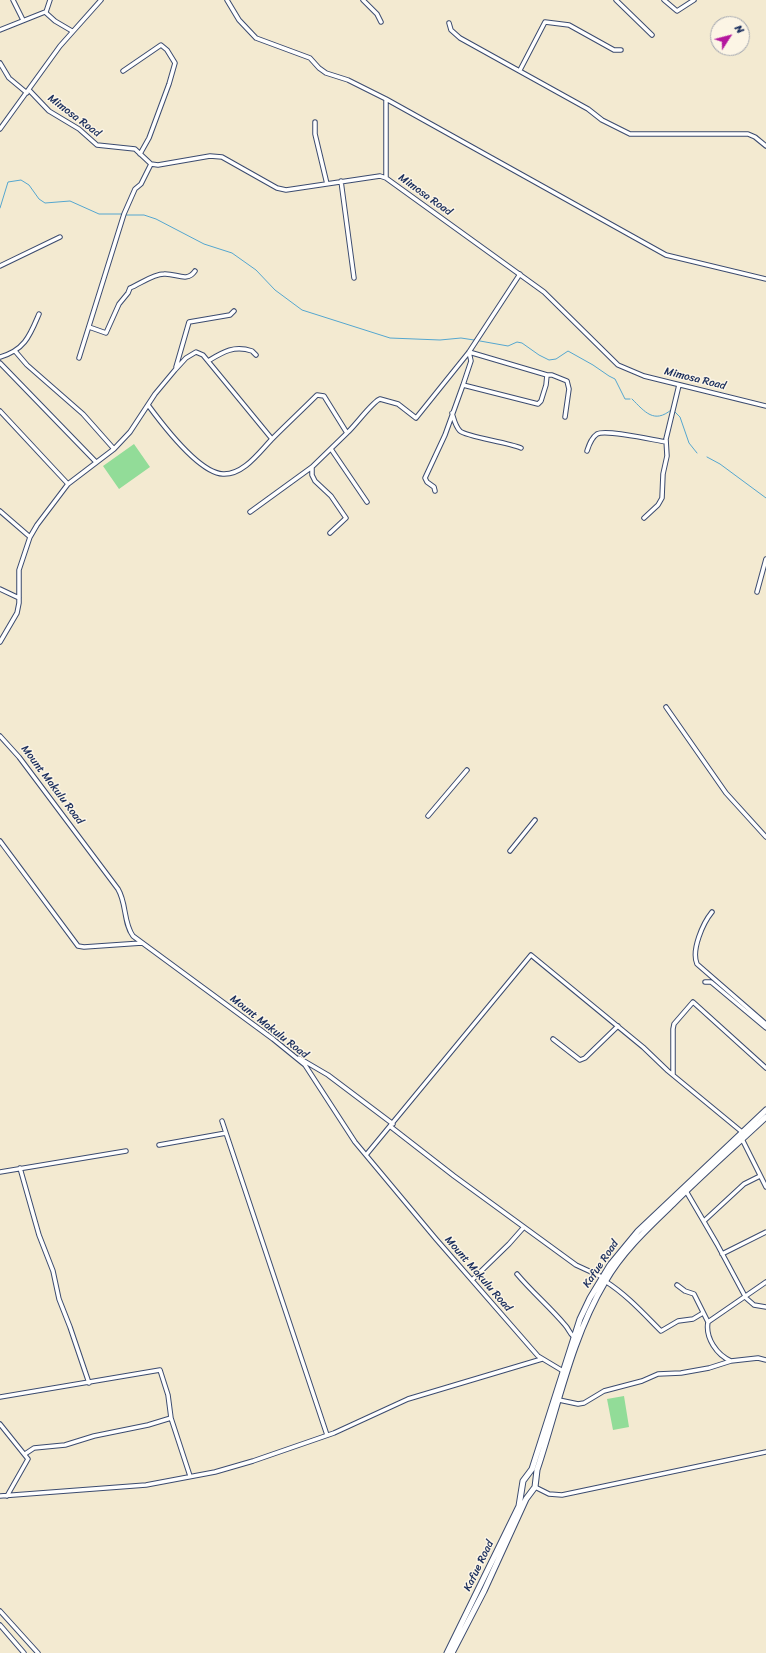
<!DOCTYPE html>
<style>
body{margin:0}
#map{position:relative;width:766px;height:1653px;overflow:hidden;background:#f3ead1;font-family:Sriracha,sans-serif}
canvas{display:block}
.north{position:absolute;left:710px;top:16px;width:40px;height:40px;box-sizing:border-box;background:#fcf5e5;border:1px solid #a2a6af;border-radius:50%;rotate:54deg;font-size:11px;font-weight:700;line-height:16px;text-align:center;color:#1b2f5e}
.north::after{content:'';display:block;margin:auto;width:14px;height:18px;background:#b5179e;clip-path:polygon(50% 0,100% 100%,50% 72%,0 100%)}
</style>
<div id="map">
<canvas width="766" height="1653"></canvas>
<div class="north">N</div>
</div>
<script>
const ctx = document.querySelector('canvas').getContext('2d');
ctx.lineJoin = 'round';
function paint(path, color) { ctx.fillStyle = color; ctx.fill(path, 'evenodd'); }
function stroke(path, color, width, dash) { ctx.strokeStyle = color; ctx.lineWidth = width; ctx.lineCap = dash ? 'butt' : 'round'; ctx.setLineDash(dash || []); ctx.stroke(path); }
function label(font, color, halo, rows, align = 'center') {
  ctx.font = font + ' Sriracha,sans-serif'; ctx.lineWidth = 3; ctx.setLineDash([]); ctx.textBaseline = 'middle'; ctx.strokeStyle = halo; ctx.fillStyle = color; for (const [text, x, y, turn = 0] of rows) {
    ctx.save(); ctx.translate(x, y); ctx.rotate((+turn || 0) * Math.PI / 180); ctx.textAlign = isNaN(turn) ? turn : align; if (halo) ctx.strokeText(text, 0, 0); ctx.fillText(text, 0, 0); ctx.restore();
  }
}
paint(new Path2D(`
 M134,444l16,23 -31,22 -16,-23z
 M624,1396l5,31 -16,3 -6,-31z`), '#92dc98');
stroke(new Path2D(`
 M0,208l8,-26 13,-2 8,5 10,14 6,4 25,-2 29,13h23
 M126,215h18l12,4 48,25 28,9 24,17 19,20 27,20 88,28 50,2 21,-2 13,2
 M480,341l28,5 9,-4 5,1 17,12 10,5 7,-1 12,-8 25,14 16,11 6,3 10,20h5
 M632,399c13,13 22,25 39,11
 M674,411l6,6 9,26 8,10
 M707,457l13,7 46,34`), '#54a6cf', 1);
const minor = new Path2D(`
 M13,0l10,20
 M227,0l12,20 17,18 54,20 9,10 7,5 22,7 38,19
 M363,0l14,14 4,8
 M616,0l36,35
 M664,0l13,11 17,-11
 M46,12l4,-12
 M449,23l2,7 9,8 128,71 14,11 28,14h118l7,3 11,9
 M0,30l45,-18 10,9 17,10
 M0,63l9,15 18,15
 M520,70l25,-48 24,3 45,25h7
 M123,71l38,-26 6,5 8,13 -6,21 -20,54 -9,16
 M29,90l20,21 30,18 18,16 38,4 16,15 7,1 52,-9 12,1 55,31 9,2 94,-14 6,2 158,114 74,73 26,11 122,30
 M315,122v12l12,50
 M0,129l60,-83 41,-46
 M386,178v-79l280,156 100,24
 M341,181l13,97
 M0,266l60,-29
 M89,327l17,6 13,-29 9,-11 2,-5c10,-4 23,-14 34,-14 12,-1 23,9 31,-3
 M15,351l12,14 56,49 31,35
 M469,352l78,23h5l15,6 2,8 -4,28
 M0,357c25,-7 30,-22 39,-43
 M79,358l45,-144 11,-25 6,-5 10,-20
 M208,361c15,-9 26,-16 44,-10l4,4
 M0,363l96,99
 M176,367l13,-45 41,-7 4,-4
 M463,385l75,19 3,-3 5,-16 1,-10
 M148,405c14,19 51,68 75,69 21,1 37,-23 50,-36 15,-15 30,-29 44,-43l7,1 23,37 -35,34 -62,45
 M0,411l68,73
 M452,413c2,6 3,13 8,18 7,6 47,11 61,17
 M347,433c8,-7 26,-32 33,-34l18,5 18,14 53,-66 51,-78
 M331,449l36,53
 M587,451c2,-6 4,-13 10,-17 9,-5 56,6 69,8
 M312,467v8l3,6 16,15 15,22 -16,15
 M435,491l-1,-4 -7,-5 -2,-4 20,-43 18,-50 8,-24 -2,-9
 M0,511l30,26
 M644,518l14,-13 4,-7 1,-24 4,-18 -1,-17 13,-54
 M0,589l19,9
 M757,592l9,-33
 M0,642l17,-29 2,-10v-33l11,-33 7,-12 31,-41 46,-35 16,-17 25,-38 20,-24 11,-12 10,-6 7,3 69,84
 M666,707l60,86 40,44
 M0,736l19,21 99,132c9,15 5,33 15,47l140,103 32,26 50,77 81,97 102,117 25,15
 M428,816l39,-46
 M0,841l78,105 6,1 58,-4
 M510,851l25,-31
 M712,912c-9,11 -21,38 -15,52l69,60
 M705,982h6l55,46
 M553,1039l27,21 5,-2 33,-32
 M299,1058l29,17 65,49
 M673,1075v-46l1,-5 19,-22 73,66
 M222,1121l105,314
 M391,1127l63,49 122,89 26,12
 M742,1139l24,48
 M159,1145l67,-12
 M366,1155l165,-200 112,92 25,24 74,61
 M20,1168l19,67 14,36 6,28 11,28 19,56
 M0,1172l126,-21
 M686,1191l31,53 29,54 8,7 12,2
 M704,1221l40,-37 16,-8
 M722,1254l44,-22
 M517,1274c15,18 33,33 48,51 4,4 4,8 9,12
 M472,1280l37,-36 15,-17
 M605,1281c22,14 38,32 56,50l17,-10 15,-2 10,-6
 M677,1285l8,6 9,3 14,28
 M731,1361c-14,-6 -26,-23 -23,-39l58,-40
 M0,1397l160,-27 8,25 3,23 19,58
 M559,1400l19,4 6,-1 20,-12 38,-10 16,-7 23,-1 28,-5 22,-7 27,-3 8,2
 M0,1424l28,35 -21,37
 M25,1454l9,-6 31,-3 29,-9 54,-11 23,-7
 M535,1487l14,7 13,1 204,-43
 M0,1496l146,-11 69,-13 38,-11 81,-28 74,-34 134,-40
 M0,1611l38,42
 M0,1625l24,28`);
const highway = new Path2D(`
 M447,1653l72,-147 4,-25 9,-12 48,-150 10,-21 20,-33 28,-34 128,-121
 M452,1653l32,-62 42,-92 9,-12 2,-17c21,-63 34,-131 68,-188 17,-30 43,-54 68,-78 30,-30 62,-58 93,-87`);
stroke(minor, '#3b4b6f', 5.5);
stroke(highway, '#3b4b6f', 7);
stroke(minor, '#fff', 3.5);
stroke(highway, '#fff', 5);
label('11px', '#1b2f5e', '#fcf5e5', [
 ["Mimosa Road",74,116,37],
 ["Mimosa Road",425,195,36],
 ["Mimosa Road",695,379,14],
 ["Mount Makulu Road",52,785,53],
 ["Mount Makulu Road",269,1027,38],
 ["Kafue Road",601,1264,-56],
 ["Mount Makulu Road",478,1274,49],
 ["Kafue Road",479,1566,-64]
]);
</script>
